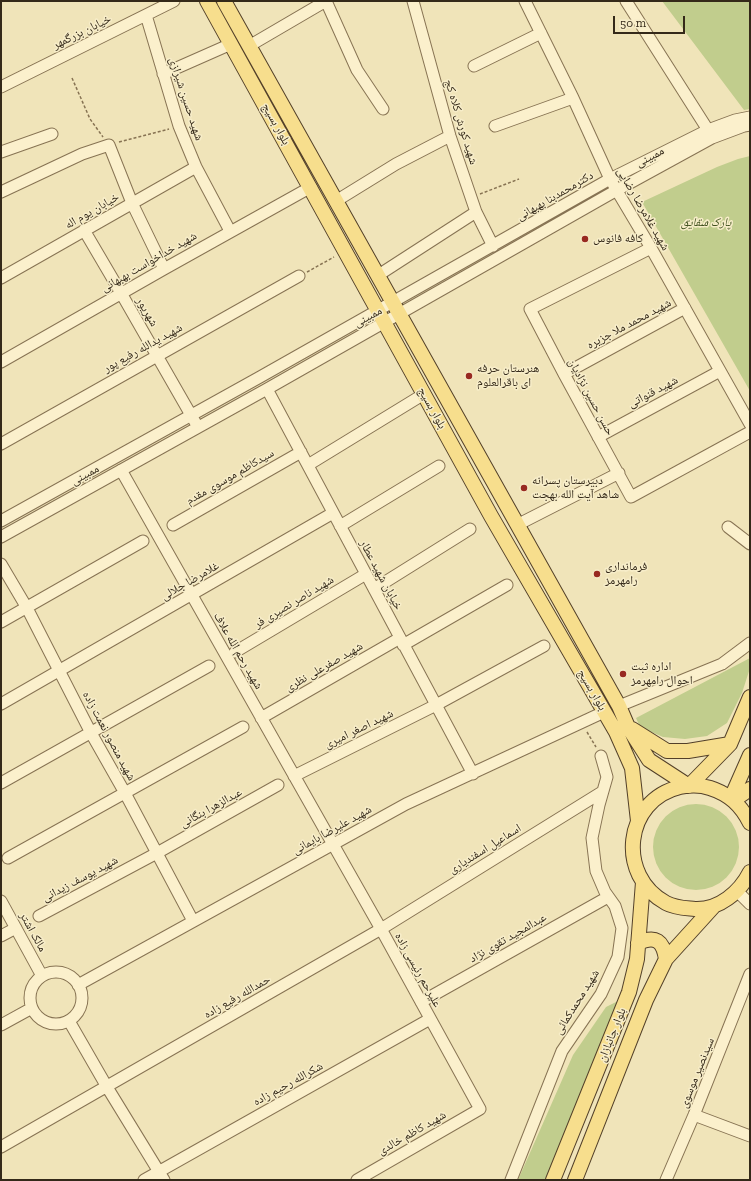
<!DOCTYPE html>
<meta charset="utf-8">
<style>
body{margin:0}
#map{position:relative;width:751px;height:1181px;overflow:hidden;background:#f0e4b9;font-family:"Zilla Slab",serif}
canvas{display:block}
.frame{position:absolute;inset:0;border:2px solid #342919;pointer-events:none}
.scale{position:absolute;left:613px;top:16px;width:72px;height:18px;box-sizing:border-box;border:2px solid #342919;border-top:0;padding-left:5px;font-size:12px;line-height:14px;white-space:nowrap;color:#342919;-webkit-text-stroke:3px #f7edc9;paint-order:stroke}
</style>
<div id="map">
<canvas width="751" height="1181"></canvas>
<div class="frame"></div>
<div class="scale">50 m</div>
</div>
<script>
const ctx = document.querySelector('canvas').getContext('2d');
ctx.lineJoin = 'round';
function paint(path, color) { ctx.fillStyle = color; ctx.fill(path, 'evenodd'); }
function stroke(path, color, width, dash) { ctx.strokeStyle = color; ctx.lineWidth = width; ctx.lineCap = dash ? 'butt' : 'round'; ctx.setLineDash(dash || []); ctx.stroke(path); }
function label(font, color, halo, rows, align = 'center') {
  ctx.font = font + ' "Zilla Slab","Noto Naskh Arabic",serif'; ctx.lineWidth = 3; ctx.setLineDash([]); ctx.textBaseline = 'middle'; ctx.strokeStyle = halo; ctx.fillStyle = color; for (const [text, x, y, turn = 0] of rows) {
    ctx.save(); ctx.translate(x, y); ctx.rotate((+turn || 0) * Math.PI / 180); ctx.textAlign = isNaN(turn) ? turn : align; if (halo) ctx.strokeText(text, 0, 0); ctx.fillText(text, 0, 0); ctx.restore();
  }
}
paint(new Path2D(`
 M662,1h88v108l-6,1z
 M750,156v235l-108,-189 75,-35 21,-8z
 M750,658v10l-8,25 -15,30 -20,13 -22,3 -22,-2 -23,-10 -4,-9z
 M653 847a43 43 0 1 1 86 0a43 43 0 1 1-86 0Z
 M618,1001l-73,179h-27l55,-125 33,-48z`), '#c1cd8d');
const minor = new Path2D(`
 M326,1l31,69 26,39
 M413,1l37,135 26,76 17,34
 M525,1l48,97 37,81 41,69 99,176
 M626,1l82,129
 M146,15l33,111 17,41 34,64
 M249,46l77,-45
 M474,66l67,-33
 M163,74l68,-30
 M1,87l173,-86
 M495,126l78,-28
 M1,152l51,-18
 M1,192l81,-38 27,-9 23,58 32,66
 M336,201l60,-37 54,-28
 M84,230l37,63 74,129
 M651,248l-121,61 34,65 67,123 119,-65
 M377,276l99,-64
 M1,278l195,-111
 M1,362l163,-93 147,-82
 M564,374l121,-66
 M267,389l206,385
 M598,437l122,-66
 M1,444l298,-168
 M308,465l116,-71
 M121,470l260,459 99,180 -123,71
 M1,521l259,-144 350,-198 98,-49 27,-10 15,-3
 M173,525l128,-73
 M517,525l102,-52
 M340,526l99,-60
 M728,527l22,17
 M1,537l266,-148 350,-199 95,-52 32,-12 6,-1
 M1,564l26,44 64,125 34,60 68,128
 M374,589l96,-60
 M1,622l142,-81
 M403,645l104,-60
 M235,652l131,-78
 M1,704l332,-191
 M619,706l103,-42 28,-21
 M261,718l139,-80
 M294,776l142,-71 108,-59
 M1,783l208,-117
 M8,858l235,-131
 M737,891l13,13
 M1,901l41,75
 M39,916l118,-63 121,-68
 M1,936l15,-8
 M30 998a26 26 0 1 1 52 0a26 26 0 1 1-52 0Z
 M78,985l328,-181 198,-92
 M421,1002l187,-105
 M69,1021l38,66 57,93
 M1,1025l31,-17
 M694,1115l56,21
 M1,1147l380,-218 221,-137
 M144,1180l286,-161
 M511,1180l51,-129 39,-57 17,-37 4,-29 -7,-22 -10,-14 -9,-21 -4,-33 7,-33 8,-28 -6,-21
 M666,1180l28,-65 56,-141`);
const major = new Path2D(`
 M207,1l284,515 125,216 16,36 6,53
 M224,1l395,705 9,21 21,33 40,26 41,-42 20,-47
 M632,729l35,22h21l42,-7
 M731,798l19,-43
 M734,800l16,-11
 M750,823c-9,-18 -21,-29 -40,-35 -9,-3 -20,-3 -30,-1 -56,13 -64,89 -14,116 9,5 19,5 29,6 24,1 45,-17 55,-37
 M638,943c18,-8 25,-2 28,16
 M553,1180l76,-188 8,-33 6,-77
 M575,1180l71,-180 20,-41 48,-53`);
stroke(minor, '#877353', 13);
stroke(major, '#534029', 16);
stroke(new Path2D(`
 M72,78l18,41 13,18
 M119,142l50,-13
 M480,194l39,-15
 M307,272l27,-15
 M587,732l9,15`), '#877353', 1.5, [3, 2]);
stroke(minor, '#fbf0cc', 11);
stroke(major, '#f7de8d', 14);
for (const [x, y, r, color] of [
 [585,239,4,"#982921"],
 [469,376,4,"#982921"],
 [524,488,4,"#982921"],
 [597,574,4,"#982921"],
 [623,674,4,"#982921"]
]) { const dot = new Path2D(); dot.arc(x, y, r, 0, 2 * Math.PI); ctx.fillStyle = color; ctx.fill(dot); stroke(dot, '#f7edc9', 1.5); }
label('12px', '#342919', '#f7edc9', [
 ["خیابان بزرگمهر",82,32,-26],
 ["شهید حسین شیرازی",186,99,72],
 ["شهید کورش کلاه کج",461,122,73],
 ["بلوار بسیج",276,124,61],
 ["ممبینی",650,157,-28],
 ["دکترمحمدبنا بهبهانی",555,196,-30],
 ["شهید غلامرضا رضایی",643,209,60],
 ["خیابان یوم اله",92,211,-30],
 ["شهید خداخواست بهبهانی",149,262,-30],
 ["شهریور",147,312,60],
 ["ممبینی",368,317,-29],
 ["شهید محمد ملا جزیره",629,324,-28],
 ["شهید یدالله رفیع پور",143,348,-29],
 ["شهید قنواتی",653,392,-28],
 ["حسن حسین نژادیان",591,397,62],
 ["بلوار بسیج",432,408,61],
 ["ممبینی",85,475,-29],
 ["سیدکاظم موسوی مقدم",230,477,-30],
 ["خیابان شهید عطار",381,575,62],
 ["غلامرضا جلالی",190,581,-30],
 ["شهید ناصر نصیری فر",294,602,-31],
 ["شهید رحم الله علاف",238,651,60],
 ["شهید صفرعلی نظری",324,667,-30],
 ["بلوار بسیج",592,690,60],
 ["شهید اصغر امیری",359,729,-26],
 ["شهید منصور نعمت زاده",109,736,62],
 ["عبدالزهرا بنگانی",211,808,-29],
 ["شهید علیرضا بایمانی",332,830,-29],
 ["اسماعیل اسفندیاری",485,849,-32],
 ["شهید یوسف زیدانی",80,879,-28],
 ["مالک اشتر",33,932,61],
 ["عبدالمجید تقوی نژاد",508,938,-30],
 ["علیرحم رئیسی زاده",418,970,61],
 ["حمدالله رفیع زاده",237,997,-30],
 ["شهید محمدکمائی",577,1002,-58],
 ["بلوار جانبازان",612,1035,-68],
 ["سیدنصیر موسوی",697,1073,-68],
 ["شکرالله رحیم زاده",288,1084,-29],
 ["شهید کاظم خالدی",412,1133,-30]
]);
label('italic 12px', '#41521f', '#f7edc9', [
 ["پارک شقایق",706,223]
]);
label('12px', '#342919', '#f7edc9', [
 ["کافه فانوس",593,239],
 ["هنرستان حرفه",477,369],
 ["ای باقرالعلوم",477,383],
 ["دبیرستان پسرانه",532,481],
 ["شاهد آیت الله بهجت",532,495],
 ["فرمانداری",605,567],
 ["رامهرمز",605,581],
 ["اداره ثبت",631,667],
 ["احوال رامهرمز",631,681]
], 'left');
</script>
